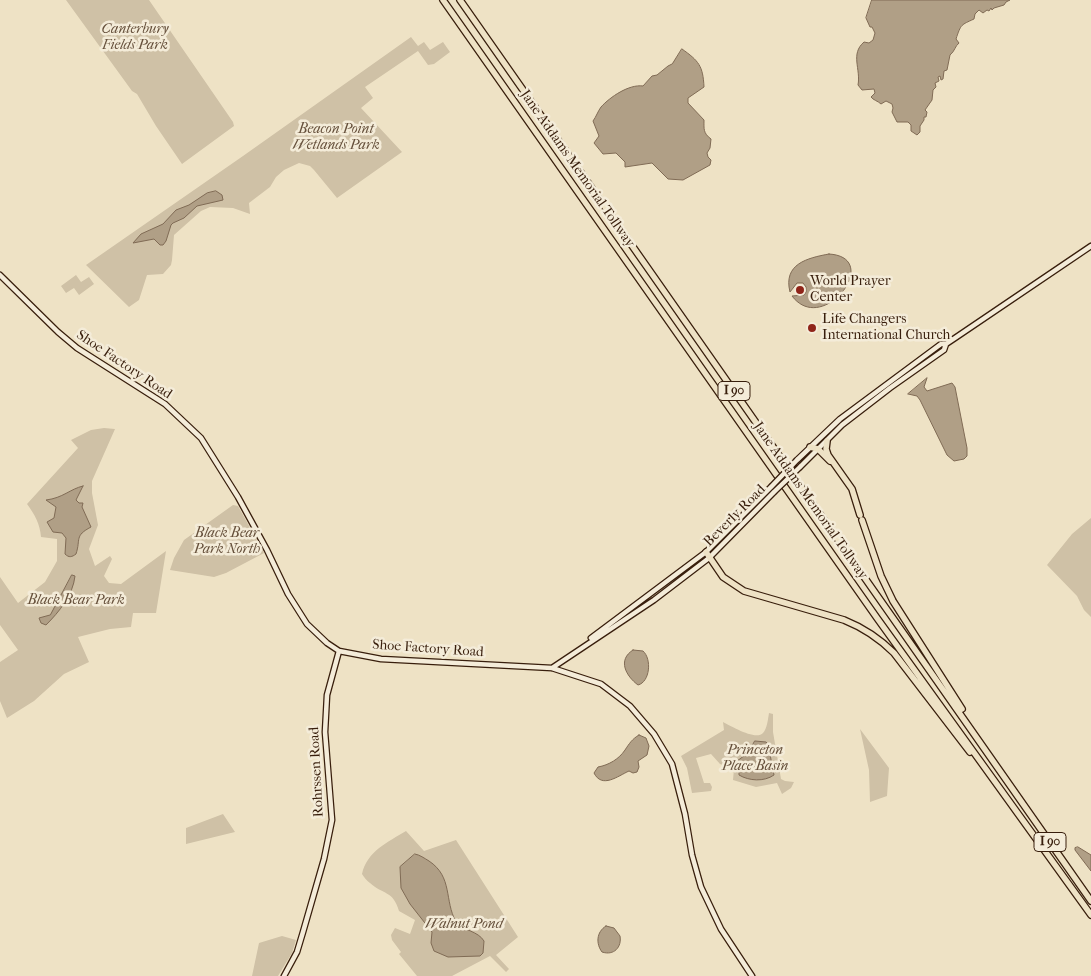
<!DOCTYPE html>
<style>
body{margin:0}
canvas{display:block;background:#eee2c5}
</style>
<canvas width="1091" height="976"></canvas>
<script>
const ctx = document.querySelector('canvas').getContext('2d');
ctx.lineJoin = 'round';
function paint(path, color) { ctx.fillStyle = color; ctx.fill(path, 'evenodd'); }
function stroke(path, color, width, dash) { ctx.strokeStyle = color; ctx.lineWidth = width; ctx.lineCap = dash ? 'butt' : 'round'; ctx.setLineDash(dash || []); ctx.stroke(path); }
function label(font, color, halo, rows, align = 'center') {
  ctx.font = font + ' "IM FELL French Canon",serif'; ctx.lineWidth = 5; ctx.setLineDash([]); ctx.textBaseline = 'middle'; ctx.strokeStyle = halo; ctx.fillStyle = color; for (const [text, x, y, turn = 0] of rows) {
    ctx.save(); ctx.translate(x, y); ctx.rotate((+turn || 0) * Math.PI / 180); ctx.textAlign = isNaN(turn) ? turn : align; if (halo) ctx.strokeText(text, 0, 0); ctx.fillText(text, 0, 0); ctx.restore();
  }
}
paint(new Path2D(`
 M66,0h83l84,122 1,4 -52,38 -26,-38 -19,-32 -5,-3z
 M411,37l7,9 6,-4 6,8 13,-8 7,10 -16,12 -6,1 -10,-14 -53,36 8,11 -12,10 41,44 -65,46 -23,-28 -4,-4 -11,-3 -15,7 -8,7 -6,10 -21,16 1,11 -17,-6 -23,-1 -9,4 -27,24 -2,25 -1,5 -8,9 -16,1 -8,25 -10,7 -43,-42 157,-109z
 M76,275l5,7 8,-5 5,7 -15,11 -5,-7 -8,5 -5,-7z
 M104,428l11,1 -23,52v12l6,32 -9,24 6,17 15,-10 2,3 -8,17 5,7 12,1 45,-33 -10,62h-23l-2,14 -21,2 -32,8 11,25 -25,12 -30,27 -27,17 -7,-17v-39l18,-12 -18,-25v-48l18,26 27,-21 12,-21v-22l-16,-2c-1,-13 -6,-22 -14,-33l51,-56 -7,-8 20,-10z
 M233,505l5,1 26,47 -38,20 -12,4 -44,-7 4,-12 10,-18z
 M1091,518v99l-7,-7 -7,-14 -30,-31 25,-31z
 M769,713l4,1v18l8,47 4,2 9,1 -3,6 -9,6 -5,-11 -21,4 -23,-7 1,-11 -14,-5 -9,-10 -15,4 8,25h6l2,4 -1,4 -19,2 -5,-25 -6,-12 43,-26 -1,-8c8,4 33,19 40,11 4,-4 5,-14 6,-20z
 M860,729l29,39 -2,28 -17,6 -1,-32z
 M223,814l12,18 -49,12v-16z
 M406,831l18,20 32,-11 62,97 -22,18 13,14 -3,3 -16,-16 -38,20h-35l-18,-22 2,-2 -9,-12 -1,-5 4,-7 15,6 5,-14 -16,-9c-6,-21 -16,-16 -29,-28 -3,-2 -6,-6 -8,-9 5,-23 26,-32 44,-43z
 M282,936l14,4 -4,13 -14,23h-26l7,-33z`), '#cfc1a6');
const water = new Path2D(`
 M872,0h138l-4,2 -2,3 -10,3 -2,2 -1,-2 -2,3 -2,-1 -4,3 -4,-3 -4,4 -1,5c-13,6 -13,5 -18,20l3,4c-4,3 -4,8 -9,12l-3,15 -3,1 -1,8 -2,1 -1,-4 -2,1 1,4 -4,2 1,4 -3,3 -1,10 -7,10 2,2 -1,5h-2v3l-4,6v6l-3,3 -6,-4v-6l-3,-3h-11l-5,-10 1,-4 -1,-4 -6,-3 -5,3c-3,-3 -8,-4 -10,-7l4,-4 -1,-4 -12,1 -4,-5c3,-16 -8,-31 6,-43l5,1 4,-3 2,-7 -3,-6h-2l-4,-9z
 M682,49c17,12 21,17 22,38l-16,11v5l16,17c0,9 -1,13 7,19l-1,9 -3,5 1,4 3,3 -1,5 -27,15 -15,-1 -16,-16 -27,4v-5l-9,-9 -13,1 -9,-11 5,-7 -6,-15c3,-4 5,-10 8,-14 9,-10 28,-23 42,-21l9,-10 5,-1 11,-9 4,-2z
 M216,191l6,4 1,5 -26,6 -13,12 -11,5 -2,2 -5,16 -3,4h-3l-6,-6 -21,4 8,-9 22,-10 13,-14 13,-5 18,-12z
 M829,254c55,3 -6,83 -37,42l12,-1 2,-3v-5l-3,-4h-6l-7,9c-7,-28 17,-34 39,-38z
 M927,378l-3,9 3,4 25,-8 3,4 12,61v8l-3,3 -10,2 -7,-6 -27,-55 -3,-4 -9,-2z
 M83,486l-7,14 3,3h4l-1,4 9,20c-17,9 -10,12 -15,27 -4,3 -7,4 -11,0l1,-16 -4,-5 -9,-1 -6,-10 7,-4 2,-11 -10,-7c17,-2 24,-11 37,-14z
 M72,575l3,1c-2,19 -16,36 -29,49l-5,-2 -2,-5 11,-3z
 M633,650l10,1c9,8 7,31 -5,34 -12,-9 -21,-25 -5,-35z
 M639,735l7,3 3,8 -2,9 -9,6 1,6 -2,5 -4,1 -4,-2c-11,5 -27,18 -35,2l4,-6c11,-2 21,-8 27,-17 4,-6 7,-11 14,-15z
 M755,741l11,1 2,2 6,31c-10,7 -25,6 -35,0v-7l-2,-7 11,-8z
 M1078,847l13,8v16l-16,-21v-2z
 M415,854c5,1 9,4 14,7 24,16 15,39 27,61 8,9 22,9 28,19l-1,12 -3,3 -32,1 -14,-6 -3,-8 1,-11 -22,-28 -9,-16 -1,-21z
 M606,926l8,2 6,8c2,11 -6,20 -18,16 -6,-8 -6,-20 4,-26z`);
paint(water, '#b09f86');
stroke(water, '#806b55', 1);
const secondary = new Path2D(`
 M0,275l58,57 19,16 88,56 36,34 37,59 29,53 21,44 19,30 20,19 12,8 42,8 171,9 49,16 29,22 24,28 18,30 13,50 7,41 9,32 20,42 31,47
 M797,460l43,-41 101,-75h5l9,-6 136,-92
 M800,467l42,-42 48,-37 54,-38 2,-6
 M591,638l115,-86 65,-65
 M552,668l102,-68 55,-42 65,-66
 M284,976l13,-24 6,-20 21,-73 8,-39 -7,-88 2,-37 12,-44`);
const highway = new Path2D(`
 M443,0l434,618 214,297
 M460,0l631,901
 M827,441l-1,8 2,6 24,34 8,26
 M810,447l8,2 12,12
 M862,520l19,56 12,25 69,108
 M706,552l17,25 21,14 100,29c20,8 35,18 50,33l76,99`);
stroke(secondary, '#381e0c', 7);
stroke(highway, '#381e0c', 8);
stroke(secondary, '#f4ecd9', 4.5);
stroke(highway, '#eee2c5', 5.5);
const secondaryBridge = new Path2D(`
 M771,487l26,-27
 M774,492l26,-25`);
stroke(secondaryBridge, '#381e0c', 7, []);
stroke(secondaryBridge, '#f4ecd9', 4.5);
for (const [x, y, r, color] of [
 [800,290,5,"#8f2418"],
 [812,328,5,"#8f2418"]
]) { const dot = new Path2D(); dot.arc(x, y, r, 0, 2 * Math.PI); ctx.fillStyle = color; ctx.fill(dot); stroke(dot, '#f4ecd9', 2); }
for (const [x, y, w] of [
 [734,391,32],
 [1050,842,32]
]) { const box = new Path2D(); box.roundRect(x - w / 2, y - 9.5, w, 19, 4); ctx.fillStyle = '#f4ecd9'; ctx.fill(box); stroke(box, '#381e0c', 1); }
label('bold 12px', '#381e0c', null, [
 ["I 90",734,391],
 ["I 90",1050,842]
]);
label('italic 14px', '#654f3a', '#f4ecd9', [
 ["Canterbury",135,30],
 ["Fields Park",135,46],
 ["Beacon Point",336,130],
 ["Wetlands Park",336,146],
 ["Black Bear",227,534],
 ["Park North",227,550],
 ["Black Bear Park",76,601],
 ["Princeton",755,751],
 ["Place Basin",755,767],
 ["Walnut Pond",464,925]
]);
label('14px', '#381e0c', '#f4ecd9', [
 ["Jane Addams Memorial Tollway",577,169,55],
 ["Shoe Factory Road",124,365,34],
 ["Jane Addams Memorial Tollway",810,501,55],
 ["Beverly Road",735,516,-45],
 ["Shoe Factory Road",428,649,4],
 ["Rohrssen Road",317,772,-93]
]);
label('14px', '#381e0c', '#f4ecd9', [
 ["World Prayer",810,282],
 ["Center",810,298],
 ["Life Changers",822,320],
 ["International Church",822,336]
], 'left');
</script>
